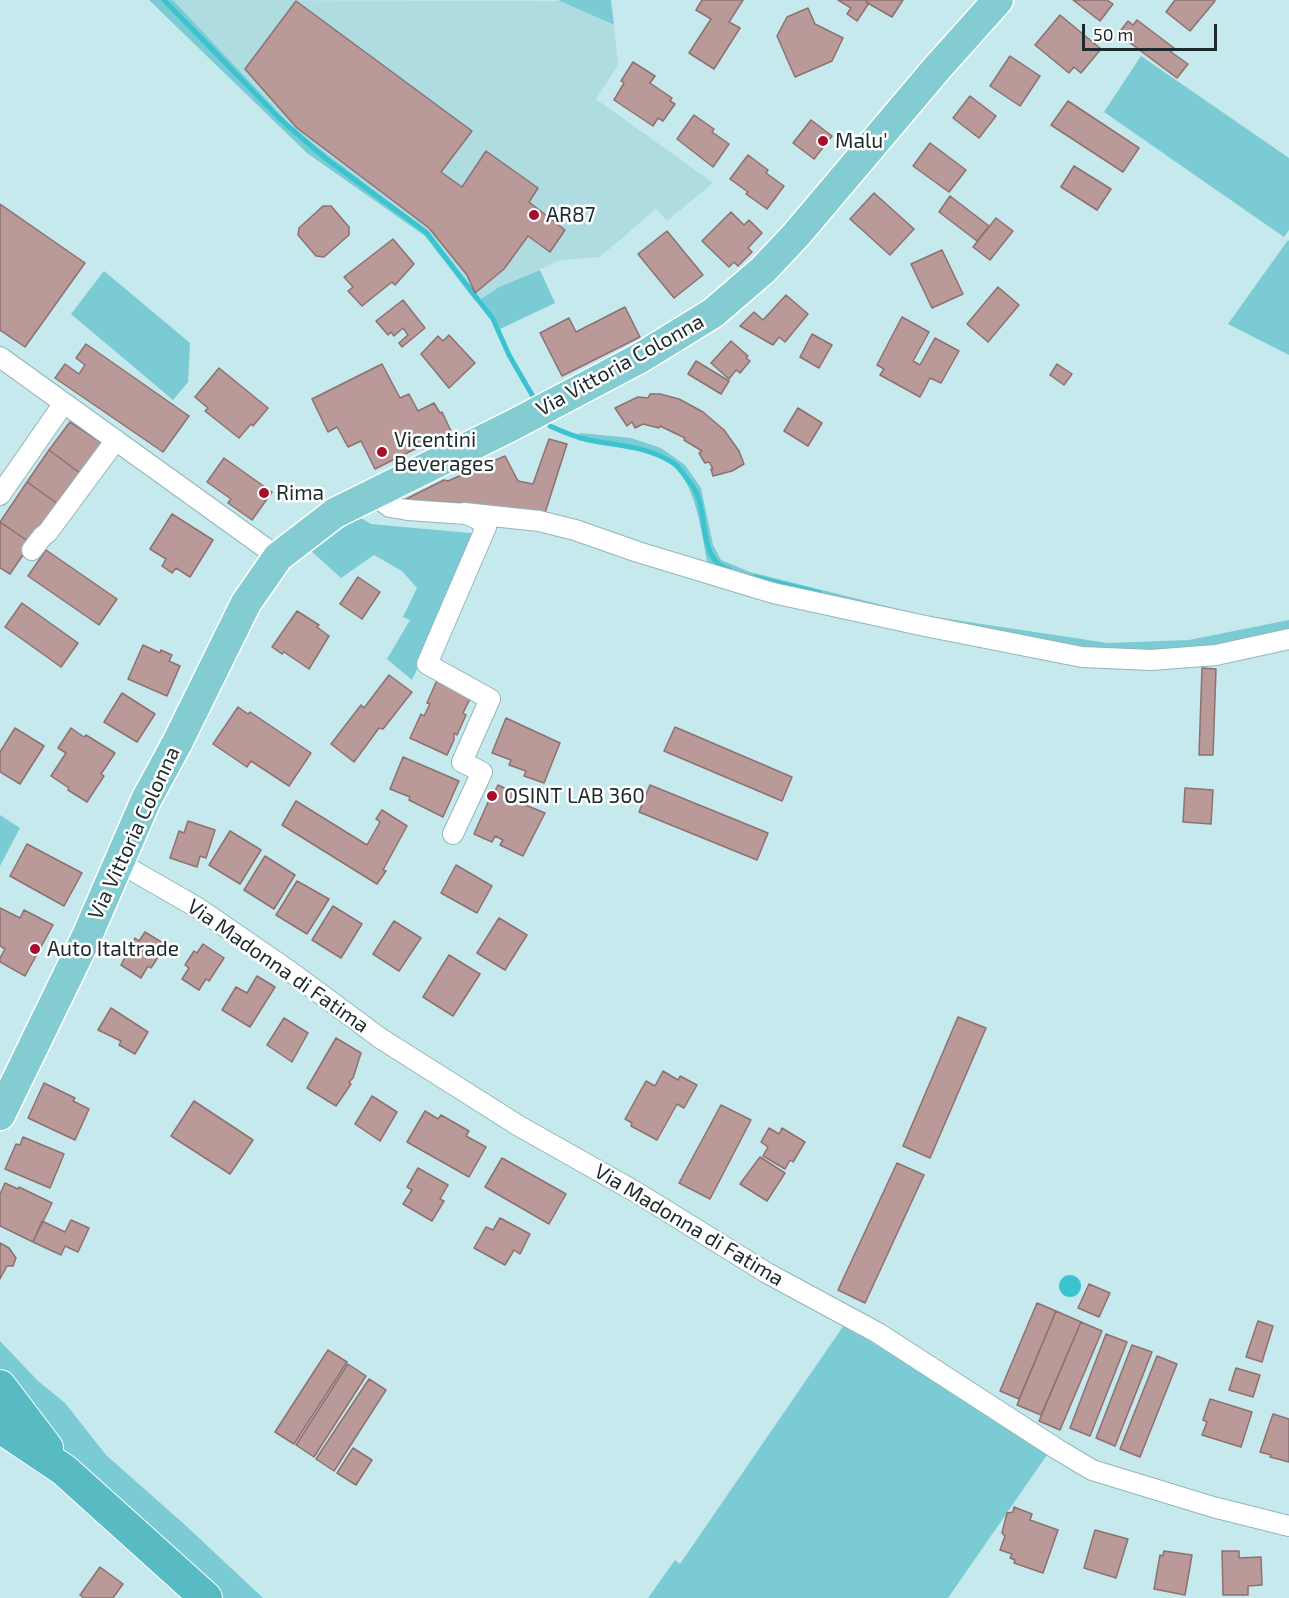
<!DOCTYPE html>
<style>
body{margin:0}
#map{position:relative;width:1289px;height:1598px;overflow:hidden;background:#c5e9ed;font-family:"Exo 2",sans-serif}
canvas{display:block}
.scale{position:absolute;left:1082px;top:24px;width:135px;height:27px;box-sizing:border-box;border:3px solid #1c2a2b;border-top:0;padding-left:8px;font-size:18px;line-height:21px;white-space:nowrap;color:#1c2a2b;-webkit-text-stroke:4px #fff;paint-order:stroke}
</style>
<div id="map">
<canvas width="1289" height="1598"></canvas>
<div class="scale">50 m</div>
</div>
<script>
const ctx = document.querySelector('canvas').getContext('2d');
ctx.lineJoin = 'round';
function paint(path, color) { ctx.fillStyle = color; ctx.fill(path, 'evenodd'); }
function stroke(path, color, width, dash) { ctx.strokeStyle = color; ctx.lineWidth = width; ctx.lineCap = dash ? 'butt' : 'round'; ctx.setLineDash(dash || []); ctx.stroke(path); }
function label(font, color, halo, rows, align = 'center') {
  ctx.font = font + ' "Exo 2",sans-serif'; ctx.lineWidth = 5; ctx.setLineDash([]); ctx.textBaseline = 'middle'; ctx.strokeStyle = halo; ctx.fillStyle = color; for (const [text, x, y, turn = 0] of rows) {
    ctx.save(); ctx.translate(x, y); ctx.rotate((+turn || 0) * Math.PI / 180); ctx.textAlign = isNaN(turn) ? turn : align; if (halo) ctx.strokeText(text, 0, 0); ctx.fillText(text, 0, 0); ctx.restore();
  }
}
paint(new Path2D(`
 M173,0l390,1 51,25 4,39 -22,34 117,84 -46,38 -11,-12 -56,48 -39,3 -62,27 -18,12 -51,-66 -135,-103z`), '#afdce1');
paint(new Path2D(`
 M149,0h24l122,130 135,103 49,65 2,1 18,-12 41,-17 15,33 -55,26 -19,-30 -5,3 -51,-66 -118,-83z
 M558,0h53l3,25z
 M1141,56l148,102v72l-5,7 -180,-125z
 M1288,240l1,1v114l-61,-31z
 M104,271l86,72 -2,39 -15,18 -102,-86z
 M580,433l51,5 30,10 24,17 16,23 12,57 8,15 29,12 172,43 186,28 81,-3 100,-20v12l-93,20 -93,3 -112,-20 -282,-66c-9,-38 -12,-106 -59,-116 -24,-5 -49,-8 -73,-13z
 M359,517l12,7 110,10 -69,146 -25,-21 23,-39 -7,-3 14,-29 -15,-17 -28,-16 -33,23 -31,-28z
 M0,815l20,13 -20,38z
 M844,1325l205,127 -101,146h-300l27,-38 5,4z
 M0,1341l38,40 27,22 41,52 78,69 79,74h-40l-136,-123 -42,-45 -28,-32 -17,-27z`), '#7acbd3');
paint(new Path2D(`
 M1059 1286a11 11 0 1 1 22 0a11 11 0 1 1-22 0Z`), '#3bc4cf');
stroke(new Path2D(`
 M164,0l116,119 45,39 101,74 67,87 16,36 26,45
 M550,426c13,6 25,11 39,14 29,6 58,6 84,23 7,4 12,14 18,21 20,25 4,76 39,86
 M754,577l66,16`), '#3bc4cf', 5);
const building = new Path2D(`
 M702,0h41l-14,22 11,6 -26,41 -25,-16 22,-34 -15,-9z
 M838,0h29l-1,2 3,1 -12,18 -10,-7 4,-6z
 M867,0h36l-11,17 -26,-15z
 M1073,0h34l6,4 -13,17z
 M1175,0h39l1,1 -25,30 -24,-19z
 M296,1l176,130 -31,41 21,15 24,-36 52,37 -9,14 36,28 -15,22 -22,-16 -24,33 -29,24 -8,-18 -38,-47 -132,-100 -52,-59z
 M808,8l7,16 28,14 -11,23 -37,16 -18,-41 10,-19z
 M1060,15l41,34 -20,24 -7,-6 -5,6 -34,-28z
 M1137,20l37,28 -3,4 17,12 -11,14 -59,-44 10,-13 5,4z
 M1010,56l30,20 -20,30 -30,-20z
 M633,62l22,14 -5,7 22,15 -2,3 5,3 -12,17 -5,-3 -5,8 -39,-26 10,-17 -3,-2z
 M970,96l26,20 -17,22 -26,-20z
 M1068,101l71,47 -16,24 -72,-47z
 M694,115l20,14 -2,3 17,12 -16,23 -36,-28z
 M811,120l21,16 -18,23 -21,-16z
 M930,143l36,27 -17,22 -36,-26z
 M748,155l20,15 -2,3 18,13 -17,23 -21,-15 2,-2 -18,-13z
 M1074,166l37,23 -14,21 -36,-23z
 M874,193l40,36 -24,26 -40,-36z
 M950,196l39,30 -12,15 -38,-29z
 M0,204l85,59 -60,84 -25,-17z
 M323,206h8l18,21v8l-25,22 -8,-1 -18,-21 1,-7z
 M731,212l13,13 5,-5 13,13 -14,15 4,4 -14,14 -4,-4 -5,5 -27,-26z
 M996,218l17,13 -23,29 -17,-13z
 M667,231l36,44 -29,23 -36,-44z
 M393,239l21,25 -19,21 -3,-3 -30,24 -14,-15 5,-4 -9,-10z
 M942,250l21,44 -31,14 -21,-44z
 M998,287l21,18 -31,37 -21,-18z
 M786,295l22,19 -23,28 -6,-5 -6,8 -33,-19 14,-14 9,8z
 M403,300l22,28 -23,19 -3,-4 9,-8 -5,-7 -9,8 -3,-4 -3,3 -12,-14z
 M625,307l15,30 -78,39 -22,-43 29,-15 7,14z
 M902,317l27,15 -16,29 7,4 15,-27 24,13 -18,32 -11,-5 -10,19 -40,-22 4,-6 -7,-4z
 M812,334l20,11 -13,23 -19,-11z
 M449,335l26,28 -26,25 -28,-34 17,-18 5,5z
 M731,341l17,15 -2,2 4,3 -10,12 -4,-3 -7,9 -18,-16z
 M86,344l103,72 -26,36 -108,-74 10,-14 14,10 6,-9 -9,-7z
 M696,361l33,20 -8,13 -33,-20z
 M382,364l18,34 9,-4 9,17 16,-8 6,10 2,-1 9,19 -76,38 -14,-28 -13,6 -11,-20 -9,5 -16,-33z
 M1057,364l15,10 -8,11 -14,-10z
 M219,368l49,40 -15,18 -2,-2 -12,14 -34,-27 3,-3 -13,-11z
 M650,394h10l19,5 24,13 21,18 15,21 5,13 -12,7 -19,5 -2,-7h2l-4,-7 -4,1 -6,-10 3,-2 -18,-11 1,-2 -25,-12 -1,2 -16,-4 -8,4 -3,-6 -5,4 -12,-18 23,-11 10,1z
 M798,408l24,15 -14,23 -24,-15z
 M70,422l32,21 -22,30 -31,-23z
 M549,439l18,5 -22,69 -83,-6 -2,-4 -56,-3 40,-20 4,1 57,-25 13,25 15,3z
 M49,450l31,23 -22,31 -31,-22z
 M224,458l48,34 -20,28 -24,-17 3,-4 -24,-17z
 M27,482l31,22 -27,39 -31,-21z
 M172,514l41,26 -23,37 -14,-9 -4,5 -10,-7 4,-7 -16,-10z
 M0,522l31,21 -21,31 -10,-6z
 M46,550l71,49 -18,26 -71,-49z
 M358,577l22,15 -18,27 -22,-15z
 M22,603l56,40 -17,24 -56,-40z
 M297,611l22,14 -2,2 12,9 -20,33 -25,-17 -2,2 -10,-7z
 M143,645l17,8 1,-3 11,5 -3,6 11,5 -13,30 -39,-17z
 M1202,668l14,1 -3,86h-14z
 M389,675l23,17 -29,37 -4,-1 -25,34 -23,-18 30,-39 3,3z
 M437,680l35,15 -9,18 3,2 -9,20 -3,-2v7l-7,15 -37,-17 11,-24 3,2 6,-12 -3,-1z
 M122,693l33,21 -18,28 -33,-20z
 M238,707l10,7 2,-2 61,41 -22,33 -38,-25 -4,6 -34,-23z
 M506,718l54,25 -16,40 -20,-7 2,-5 -17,-6 2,-5 -19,-7z
 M675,727l117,50 -10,24 -118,-50z
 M15,728l29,18 -24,38 -20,-12v-20z
 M71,728l13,9 2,-2 29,18 -14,21 3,2 -17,26 -19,-12 1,-2 -18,-12 15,-23 -8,-5z
 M403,757l56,24 -16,36 -34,-17 1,-3 -20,-8z
 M498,785l19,9 -4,6 32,13 -22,43 -23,-11 3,-5 -8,-4 -3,6 -18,-8 15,-34 1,1z
 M650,785l118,48 -11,27 -118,-48z
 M1185,788l28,2 -2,34 -28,-2z
 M296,801l71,44 13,-23 -4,-3 6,-9 25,16 -24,44 3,1 -9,13 -95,-59z
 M188,821l27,9 -9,28 -6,-2 -3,11 -27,-9 9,-27 5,2z
 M230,831l31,19 -21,34 -31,-19z
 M27,844l55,29 -18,33 -54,-30z
 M265,856l30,19 -21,34 -30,-19z
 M456,865l36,21 -15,27 -36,-20z
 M297,881l32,18 -22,35 -31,-19z
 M333,906l29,18 -21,34 -29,-18z
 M0,908l20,10 4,-8 29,15 -28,51 -25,-14v-4l5,-9 -5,-3z
 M499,918l28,17 -22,35 -28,-17z
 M394,921l27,17 -22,33 -26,-17z
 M145,932l21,13 -15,23 -3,-2 -7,12 -20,-13 14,-27 4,3z
 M203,944l21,14 -15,23 -3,-2 -7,11 -17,-11 7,-11 -4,-3 9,-14 3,2z
 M449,955l31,19 -27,42 -30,-19z
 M257,976l18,11 -25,40 -28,-17 14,-23 11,6z
 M111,1008l37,24 -13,22 -16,-9 2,-4 -23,-11z
 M958,1017l28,11 -56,130 -27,-12z
 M284,1018l24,15 -16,29 -25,-17z
 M336,1038l25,15 -8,25 -4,4 2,2 -15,22 -29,-18z
 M663,1071l15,9 2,-4 17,9 -13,23 -7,-4 -20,36 -26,-14 1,-3 -7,-4 21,-38 9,5z
 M44,1083l31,15 -2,3 16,8 -14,31 -47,-22z
 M372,1096l25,16 -17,29 -25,-17z
 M194,1101l59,39 -23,34 -59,-38z
 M721,1105l30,15 -41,79 -31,-16z
 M425,1111l13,8 3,-4 28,16 -3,5 20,11 -17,30 -62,-35z
 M769,1128l10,6 3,-6 23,14 -12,20 -3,-2 -5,9 -22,-13 5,-9 -7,-5z
 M23,1137l41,17 -14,34 -45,-19 11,-25 4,1z
 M760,1157l25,16 -18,28 -27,-17z
 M502,1158l64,36 -17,30 -64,-37z
 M897,1163l27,12 -59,128 -27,-13z
 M418,1168l30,17 -8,14 4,2 -12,20 -29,-17 9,-14 -5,-3z
 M5,1183l13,6 1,-2 33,16 -19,39 -33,-16v-32z
 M500,1218l30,16 -10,20 -6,-4 -9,15 -31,-17 12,-21 7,3z
 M71,1220l18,8 -11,24 -13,-6 -4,9 -28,-13 9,-21 23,11z
 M0,1243l9,5 7,10 -3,8h-6l-7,13z
 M1089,1284l21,9 -11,24 -21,-9z
 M1037,1303l19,8 -37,88 -19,-8z
 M1056,1311l25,11 -40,93 -24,-10z
 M1258,1321l15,5 -11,36 -16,-5z
 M1081,1322l21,9 -42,99 -21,-9z
 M1106,1334l21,8 -37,94 -20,-8z
 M1132,1345l20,7 -37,94 -19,-8z
 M328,1350l19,12 -53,82 -19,-12z
 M1157,1356l20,8 -37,93 -20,-8z
 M348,1364l18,12 -52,81 -18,-12z
 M1236,1368l24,7 -7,22 -24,-7z
 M369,1379l17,11 -52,81 -18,-12z
 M1210,1399l42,13 -11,35 -39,-12 5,-13 -4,-2z
 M1273,1414l16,5v43l-19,-5 1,-2 -11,-3z
 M353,1448l19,12 -16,25 -19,-12z
 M1014,1507l18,7 -2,6 28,10 -15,43 -29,-10 1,-3 -5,-2 2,-4 -12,-4 5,-14 -3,-3 5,-20 6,-1z
 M1095,1530l33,9 -12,39 -32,-10z
 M1164,1551l28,4 -7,40 -31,-6 6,-34 3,1z
 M1222,1551h17v7l22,-1 1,28 -14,1v9h-25z
 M100,1567l23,17 -10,14h-29l-4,-3z`);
paint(building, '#ba9a99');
stroke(building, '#8e7070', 1.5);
const minor = new Path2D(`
 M0,357l278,200
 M372,494l18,13 18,3 58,4
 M0,495l64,-92
 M464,513l75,8 36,9 63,22 135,41 152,33 157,31 69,3 65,-5 73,-16
 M32,550l10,-13 6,-5 68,-92
 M453,834l29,-62 -20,-10 28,-63 -63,-35 59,-137 -7,-7 -12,-6
 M118,862l80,46 93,64 89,66 139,88 117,66 131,81 111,60 179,116 35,21 121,37 76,19`);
const primary = new Path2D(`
 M0,1115l87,-179 59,-136 31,-57 69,-140 32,-46 57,-44 176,-87 129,-68 73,-45 50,-43 33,-35 142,-168 60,-67`);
const trunk = new Path2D(`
 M0,1386l47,62
 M0,1427l64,43 142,128`);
stroke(minor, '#93b6ba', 22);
stroke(primary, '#fff', 33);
stroke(trunk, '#fff', 34);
stroke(minor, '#fff', 20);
stroke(primary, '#82ccd2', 30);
stroke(trunk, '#58bbc3', 32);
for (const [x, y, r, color] of [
 [823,141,6,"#a70e2d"],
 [534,215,6,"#a70e2d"],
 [382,452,6,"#a70e2d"],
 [264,493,6,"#a70e2d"],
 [492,796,6,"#a70e2d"],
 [35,949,6,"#a70e2d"]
]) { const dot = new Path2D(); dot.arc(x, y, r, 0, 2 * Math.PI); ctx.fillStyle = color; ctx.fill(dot); stroke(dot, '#fff', 2); }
label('21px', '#1c2a2b', '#fff', [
 ["Malu'",835,141],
 ["AR87",546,215],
 ["Vicentini",394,440],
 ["Beverages",394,464],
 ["Rima",276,493],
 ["OSINT LAB 360",504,796],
 ["Auto Italtrade",47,949]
], 'left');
label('21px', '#1c2a2b', '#fff', [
 ["Via Vittoria Colonna",620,365,-29],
 ["Via Vittoria Colonna",134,833,-65],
 ["Via Madonna di Fatima",278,966,35],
 ["Via Madonna di Fatima",689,1225,31]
]);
</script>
